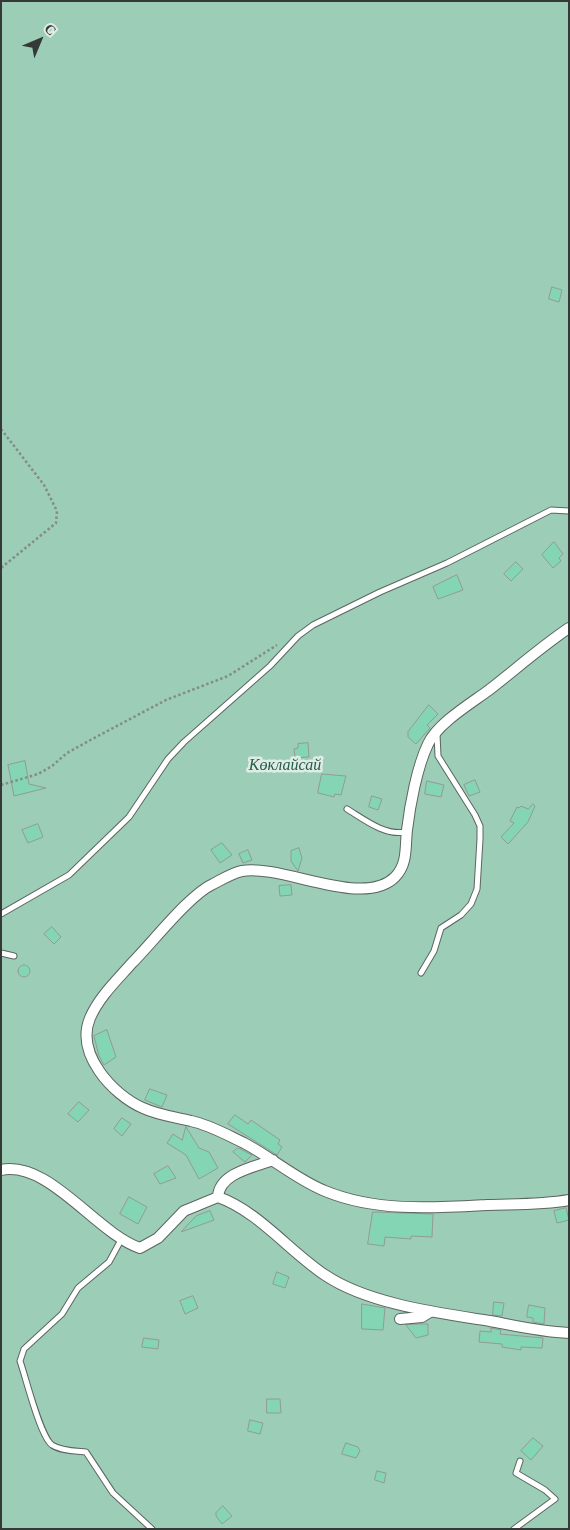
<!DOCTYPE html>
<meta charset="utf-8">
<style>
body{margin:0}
#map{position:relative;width:570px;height:1530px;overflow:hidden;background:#e0ebe6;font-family:"Crimson Pro",serif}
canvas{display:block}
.frame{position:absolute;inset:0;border:2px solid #353937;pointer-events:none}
.north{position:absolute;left:15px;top:15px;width:50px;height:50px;-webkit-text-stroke:4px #e0ebe6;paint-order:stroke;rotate:45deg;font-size:14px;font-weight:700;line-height:20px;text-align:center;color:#353937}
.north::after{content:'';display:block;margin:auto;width:18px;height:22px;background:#353937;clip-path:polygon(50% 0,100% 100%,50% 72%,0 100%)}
</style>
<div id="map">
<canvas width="570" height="1530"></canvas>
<div class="frame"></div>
<div class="north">С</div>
</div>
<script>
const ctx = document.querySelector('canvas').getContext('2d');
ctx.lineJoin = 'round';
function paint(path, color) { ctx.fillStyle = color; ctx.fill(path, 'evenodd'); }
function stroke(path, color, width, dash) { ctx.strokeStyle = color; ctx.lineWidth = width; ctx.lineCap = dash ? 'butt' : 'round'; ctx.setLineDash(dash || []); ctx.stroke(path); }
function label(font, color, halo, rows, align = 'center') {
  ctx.font = font + ' "Crimson Pro",serif'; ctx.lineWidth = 5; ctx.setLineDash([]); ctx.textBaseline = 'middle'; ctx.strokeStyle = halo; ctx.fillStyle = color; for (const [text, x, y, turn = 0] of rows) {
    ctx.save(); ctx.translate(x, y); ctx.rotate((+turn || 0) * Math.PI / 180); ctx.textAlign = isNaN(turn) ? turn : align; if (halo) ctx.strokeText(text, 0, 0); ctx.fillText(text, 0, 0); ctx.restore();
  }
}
paint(new Path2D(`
 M1,1h568v1528h-568z`), '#9bcdb7');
const building = new Path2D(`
 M552,287l10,3 -3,12 -10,-3z
 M554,542l9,12 -4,4 2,3 -8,7 -11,-13z
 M516,562l7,7 -12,12 -7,-7z
 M457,575l6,15 -25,9 -5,-12z
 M429,705l9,9 -11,11 3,3 -14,16 -8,-7v-5z
 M308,743l1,14 -14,1 -1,-9 4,-1v-4z
 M25,761l4,23 17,4 -32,8 -6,-31z
 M322,774l24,2 -5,19 -6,-1 -1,3 -16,-4z
 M475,780l5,12 -11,4 -5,-11z
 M427,781l17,4 -3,12 -16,-3z
 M372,796l10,3 -4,11 -9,-3z
 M533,804l2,2 -7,16 -20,22 -7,-7 13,-14 -4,-2 7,-14 2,1 2,-2 7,3z
 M38,824l5,13 -15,6 -6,-13z
 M222,843l10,12 -12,8 -9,-13z
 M299,848l3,10 -4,13 -7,-10v-10z
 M248,850l4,10 -9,3 -4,-9z
 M291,885l1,10 -12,1 -1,-10z
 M52,927l9,10 -7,7 -10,-10z
 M18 971a6 6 0 1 1 12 0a6 6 0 1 1-12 0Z
 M107,1030l9,27 -12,8 -5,-9 -5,-20z
 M150,1089l17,6 -5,12 -17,-7z
 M79,1102l10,8 -11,12 -10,-8z
 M235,1115l13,9 3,-4 29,20 -2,4 4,3 -5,8 -49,-31z
 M122,1118l9,6 -9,12 -8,-7z
 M186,1127l13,21 10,4 9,16 -19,11 -13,-24 -19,-12 6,-9 9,6z
 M238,1148l14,7 -7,7 -12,-10z
 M168,1166l8,12 -16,6 -6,-10z
 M129,1197l18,10 -9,17 -18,-10z
 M566,1208l3,12 -12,3 -3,-12z
 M210,1211l4,9 -33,12 15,-16z
 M373,1212l60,2 -1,23 -21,-1v3l-26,-2 -1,9 -16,-2z
 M277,1272l12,5 -4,11 -12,-4z
 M193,1296l5,12 -13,6 -5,-13z
 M494,1302l10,1 -2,13 -9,-1z
 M362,1304l23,4 -2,22 -21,-1z
 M529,1305l16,3 -1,16 -11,-2v-4l-6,-1z
 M420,1324h8v11l-12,3 -10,-13z
 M491,1328l10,2 -1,4 43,4 -1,10 -21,-1v3l-19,-3v-3l-23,-2 1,-11 11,1z
 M144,1338l15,2 -1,9 -16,-2z
 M267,1399h13l1,14h-14z
 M250,1420l13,3 -3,11 -12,-3z
 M533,1438l10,8 -12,14 -10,-9z
 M346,1443l12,4 2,4 -4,7 -14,-4z
 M377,1471l9,2 -2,10 -9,-3z
 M223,1506l9,10 -10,8 -6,-8v-3z`);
paint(building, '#83d5b3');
stroke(building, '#929c97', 1);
const lane = new Path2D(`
 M347,809c18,11 38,27 59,23
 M1,914l68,-39 60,-58 39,-58 16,-17 86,-76 28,-30 15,-11 67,-33 67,-29 104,-53 18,1
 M1,953l13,3
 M421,973l13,-22 7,-23 20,-13 10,-11 6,-15 3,-50v-13l-5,-11 -37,-59 -1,-22
 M121,1240l-12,22 -31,26 -16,26 -38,35 -4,12c6,17 20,75 32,84 9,6 24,6 34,7l27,41 39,36
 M514,1529l41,-30 -10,-9 -29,-17 4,-12`);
const street = new Path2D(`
 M569,628c-28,19 -53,41 -80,62 -19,14 -51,33 -61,54 -11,23 -18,61 -21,86 -2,16 1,34 -12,47 -32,32 -112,-13 -153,-6 -10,2 -21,9 -29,13 -24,11 -60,58 -81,79 -15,17 -33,34 -42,55 -15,36 23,77 53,90 15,7 32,9 48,13 19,4 36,14 53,22 27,14 53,37 81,48 51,21 108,17 162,14 28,-1 54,0 82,-5
 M1,1170c48,-10 95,63 139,78l18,-10 26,-27 34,-14c40,14 71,54 107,78 43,29 114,38 165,46 26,5 51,11 79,12
 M218,1197c1,-24 36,-30 55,-37
 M400,1319l22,-2 8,-5`);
stroke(lane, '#5c6561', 7);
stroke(street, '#5c6561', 12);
stroke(new Path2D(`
 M1,429l43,56 13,26 -1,12 -55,45
 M1,785l37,-11 14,-8 15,-13 29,-16 70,-37 62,-24 49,-31`), '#848b88', 2.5, [2.5, 2.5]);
stroke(lane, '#fff', 5);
stroke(street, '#fff', 10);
label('italic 16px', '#215f49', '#e0ebe6', [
 ["Көклайсай",285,765]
]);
</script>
